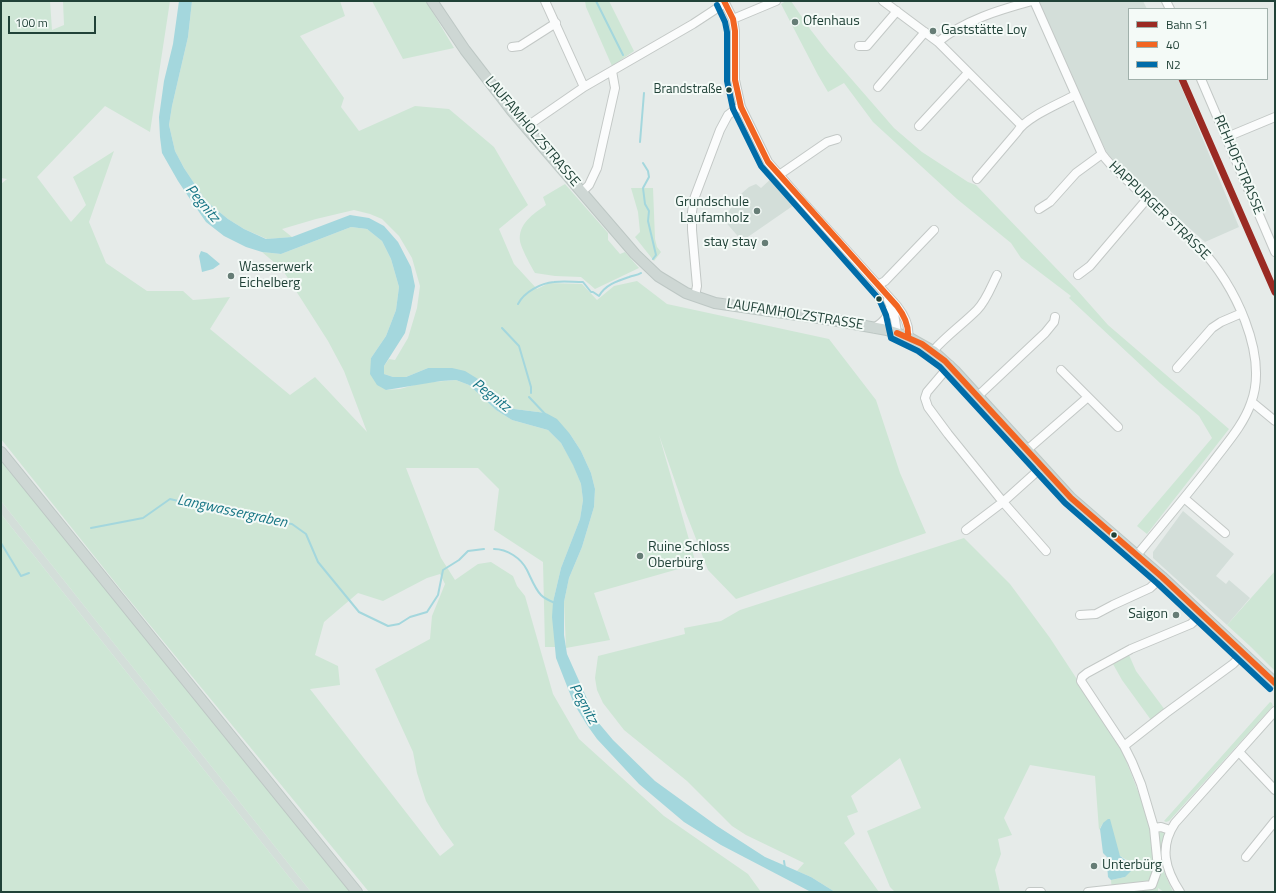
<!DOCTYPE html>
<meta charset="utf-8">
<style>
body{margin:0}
#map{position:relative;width:1276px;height:893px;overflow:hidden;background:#e6ebe9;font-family:"Titillium Web",sans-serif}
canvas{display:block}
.frame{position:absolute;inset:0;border:2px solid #214238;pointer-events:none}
.legend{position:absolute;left:1128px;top:8px;width:140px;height:72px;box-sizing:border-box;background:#f4faf7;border:1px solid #a0b0ab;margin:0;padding:5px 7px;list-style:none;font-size:12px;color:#214238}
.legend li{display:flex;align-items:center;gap:8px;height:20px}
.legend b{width:20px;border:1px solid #a0b0ab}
.scale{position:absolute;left:8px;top:16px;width:88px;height:18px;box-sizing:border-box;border:2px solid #214238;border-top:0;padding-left:5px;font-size:12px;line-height:14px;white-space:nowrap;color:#214238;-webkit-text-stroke:3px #f4faf7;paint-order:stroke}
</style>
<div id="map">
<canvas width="1276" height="893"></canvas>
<div class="frame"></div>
<ul class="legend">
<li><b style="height:5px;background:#9a2a23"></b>Bahn S1</li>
<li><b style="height:5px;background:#f26522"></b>40</li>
<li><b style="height:5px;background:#006ca9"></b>N2</li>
</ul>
<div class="scale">100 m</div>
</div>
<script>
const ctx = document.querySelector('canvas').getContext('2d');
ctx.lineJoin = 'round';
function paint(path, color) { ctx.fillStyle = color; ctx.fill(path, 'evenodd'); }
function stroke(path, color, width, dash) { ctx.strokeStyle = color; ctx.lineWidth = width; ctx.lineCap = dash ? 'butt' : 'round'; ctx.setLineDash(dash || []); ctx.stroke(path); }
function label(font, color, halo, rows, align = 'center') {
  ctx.font = font + ' "Titillium Web",sans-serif'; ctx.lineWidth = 4; ctx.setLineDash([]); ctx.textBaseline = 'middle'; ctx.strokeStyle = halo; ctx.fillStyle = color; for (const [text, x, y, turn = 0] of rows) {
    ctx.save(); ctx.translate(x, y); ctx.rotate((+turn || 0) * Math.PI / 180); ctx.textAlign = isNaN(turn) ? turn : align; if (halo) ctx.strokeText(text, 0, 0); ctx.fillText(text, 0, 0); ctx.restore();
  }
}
paint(new Path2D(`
 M1035,1h108l4,8h-18v70h49l61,148 -34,15 -96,-85z
 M773,177l24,26 -55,38 -19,-22 19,-26 7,-6 7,-3 5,4z
 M1,501l310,391h-10l-19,-24 -281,-354z
 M1183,511l51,43 -18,22 10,8 3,-4 21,18 -23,27 -74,-67v-6z`), '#d3ded9');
paint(new Path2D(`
 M1,1h49l2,29 12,-5 -1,-24h107l-20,131 -45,-26 -68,71 34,45 15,-17 -13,-28 41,-26 -25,71 17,41 41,28h36l10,9 37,-3 -20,32 80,66 25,-18 52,55 -23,-61 -16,-30 -46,-72 -20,-17 19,2 70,-27 16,2 15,12 9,18 8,28 -3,23 -10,26 -15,22 15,32 14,-1 21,-6 35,-3 13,5 27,25 16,10 36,10 13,13 12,21 8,20 2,16 -3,19 -19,49 -8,34 2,45h-10l-2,-85 -49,-32 5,-41 -21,-21h-72l35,90 14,22 23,-16 13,-2 22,14 4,10 8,10 28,98 26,45 85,77 84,58 13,18h-392l-247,-301 -121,-152v-255l6,-5 -6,-1zM440,574l5,10 -13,32 -2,23 -55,30 38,83 4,21 9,28 15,26 13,18 -14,11 -130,-167 30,-4 -2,-19 -23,-11 9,-33 34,-29 25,8 44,-23z
 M192,1h148l5,15 -45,20 44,62 -3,9 18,24 56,-25 34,3 45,38 34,58 -29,24 15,35 23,25 12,-6 33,1 15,16 17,-14 23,-5 30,23 162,35 47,61 24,73 26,60 -190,66 -28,-29 -22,-57 -27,-78 37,129 -102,29 16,47 -44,8 -2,-46 5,-24 13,-31 12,-40 1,-18 -4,-16 -10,-22 -11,-17 -24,-21 -32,-4 -10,-5 -26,-25 -50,-11 -22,9h-13l-9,-3v-8l5,-7 6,1 13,-22 9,-30 3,-22 -8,-28 -13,-22 -17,-17 -12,-5 -16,-4 -38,9 -34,10 10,8 -25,2 -23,-10 -16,-10 -22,-18 -22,-33 -9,-17 -6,-26 3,-19 16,-69z
 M372,1h54l28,47 -51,11z
 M585,1h24l25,50 -22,15 -26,-59z
 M786,1h5l19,28 17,22 67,77 28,24 46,30 8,3 101,105 31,35 121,104 -82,105 -10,-8 75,-88 -13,-22 -39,-33 -91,-85 2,-2 -50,-38 -10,-15 -54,-44 -84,-77 -29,-39 -16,9 -10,-17 -37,-71z
 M565,184l43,49v7l12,14 5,-2 14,16 -44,21 -14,-12 -26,-1 -20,-3c-4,-7 -14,-25 -15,-32 -2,-17 13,-27 26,-36l-3,-8z
 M631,188h22l2,51 2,8 4,5 -7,9 -19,-24 5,-5 -2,-20z
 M1,460l351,432h-41l-310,-391z
 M1,514l281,354 19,24h-300z
 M964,538l46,46 40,54 70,107 35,90 5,-5 6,2 -2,40 9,20h-9l-6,-4v4h-47h1l-1,-12 14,-3 2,-17 -7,-4 -17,-33 -4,7 -4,-54 -65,-11 -26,53 8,17 -14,4 3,15 -6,16 5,22h-105l-5,-5 -23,-56 54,-23 -21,-50 -49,38 7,16 -11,4 8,18 -11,9 35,49h-44l-24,-15 -14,-6 7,-8 -58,-28 -14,-9 -45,-45 -63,-51 -21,-27 -6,-13 -2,-12 3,-22 87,-22 -1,-6 37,-7 19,-11z
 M1275,571v100l-24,-24 -24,-22z
 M1129,655l7,16 29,39 -14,10 -29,-40 -9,-16z
 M1270,702l2,1 1,3 -104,115 -3,1 -2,-1z`), '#cee6d5');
paint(new Path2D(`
 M179,1h13l-4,36 -16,69 -3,19 6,26 9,17 22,33 22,18 16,10 22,10 26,-2 58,-22 19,3 15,8 14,16 13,25 4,19 -4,22 -6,25 -21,33v8l9,3h13l22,-9h24l13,3 13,8 26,25 10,5 32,4 11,6 13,15 11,17 10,22 4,16 -1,18 -12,40 -13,31 -5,24v33l3,19 30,67 16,19 42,41 62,45 48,31 46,20 24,15h-24l-90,-47 -37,-23 -45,-38 -42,-45 -10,-14 -13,-21 -18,-46 -4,-41 1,-15 8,-34 19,-49 3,-19 -2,-16 -8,-19 -12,-22 -13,-13 -36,-10 -16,-10 -27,-25 -13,-5 -15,1 -55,9 -9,-5 -7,-11 1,-16 15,-22 10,-26 3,-23 -8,-28 -9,-18 -15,-12 -16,-2 -70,27 -19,-2 -16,-5 -22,-11 -18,-14 -16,-23 -12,-18 -16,-28 -2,-16 -1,-20 5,-36 9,-37z
 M201,251l6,2 13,11 -7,5 -11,3 -3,-16z
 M1108,819h2l10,37c6,4 9,7 12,14l-7,7 -14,3 -3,-3 -1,-13 1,-2v-4l-5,-5 -3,-24 3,-6z`), '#a4d7dd');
stroke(new Path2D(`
 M596,1l27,54
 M640,142l4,-49
 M643,163l5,8 1,6 -6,11 2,16 4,7 -1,10 8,34 -3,4
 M518,304c6,-12 23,-21 36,-22 10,-1 19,0 29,0l8,10h2l6,4c6,-11 18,-15 30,-19 4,-2 8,-1 12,-4
 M502,328l17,18 12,41v6
 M529,397l17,18
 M91,528l52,-10 27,-19 84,20 38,5 14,10 12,28 41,50 29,14 11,-2 11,-7 17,-5 11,-17 5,-25 16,-10 9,-9 16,-2
 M1,543l20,33 8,-3
 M494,549c13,0 27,9 33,21 4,8 8,19 14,25 4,4 9,6 14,8
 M784,861l1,7`), '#a4d7dd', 2);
const minor = new Path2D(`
 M545,1l39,86
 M724,1l9,18 2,12v49l6,27 27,55 34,39 95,105c7,9 13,20 11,31
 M883,1l55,41 83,83
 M1034,1l68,153c9,13 21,22 32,33 22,20 45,39 66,61 34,35 69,107 51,155 -8,23 -25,41 -39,60 -25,32 -50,62 -75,92
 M1166,1l4,8
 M733,19l43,-18
 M938,42c27,-22 61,-32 94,-41
 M859,46h8l30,-35
 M512,47l8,-1 36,-23
 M1201,79l74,173
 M878,87l47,-55
 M919,126l49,-53
 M526,127l58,-40 109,-63 32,-21
 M1227,137l48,-20
 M779,175l48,-33 10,-3
 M977,179l40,-47c9,-15 42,-28 58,-37
 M582,192l7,-7 8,-17 18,-80 -3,-17
 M1039,209l11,-7 26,-29 26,-19
 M1078,275l12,-9 57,-67
 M878,285l7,-4 49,-51
 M695,296l2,-10 -5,-56v-18l2,-13 26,-69 8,-15 8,-6 5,-2
 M888,300l6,13 3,20
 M874,328c10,-6 15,-12 17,-23
 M933,351c13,-15 30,-27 44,-41 9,-9 14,-23 20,-35
 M950,365l-23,27 -2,6 3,9 20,27 55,68 43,49
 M1177,368l35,-40 9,-6 21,-9
 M1061,370l57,57
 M978,396l67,-63 9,-11 1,-5
 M1252,402l23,19
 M1027,450l61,-53
 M1184,498l41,35
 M966,530l37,-28 39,-35
 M1080,615l16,-1 17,-9 37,-17 12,-11
 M1124,746l42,-33 67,-49 11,-11
 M1239,752l36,38
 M1154,828l7,-1 9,3
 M1246,857l29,-36
 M1030,892h11
 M1088,892l64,-7 6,-17 -4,-40 -13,-44 -9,-22 -8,-16 -43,-65 1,-4 5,-4 44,-24 60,-25 11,-10
 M1180,892c-15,-23 -21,-45 -5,-69l100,-112`);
const major = new Path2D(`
 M432,1l33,49 47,61 123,143 23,22 28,17 29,10 117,17 55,10 21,7 25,14 23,21 115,126 91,79 113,106
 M1,452l356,440`);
stroke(minor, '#c3c8c6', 10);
stroke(major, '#bdc7c4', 12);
stroke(minor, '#fbfcfc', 8);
stroke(major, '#ced7d4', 10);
stroke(new Path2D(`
 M724,1l9,18 2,12v49l6,27 27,55 129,144c7,9 12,19 11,31
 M897,333l25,11 23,17 126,137 91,79 113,106`), '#f26522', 6);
stroke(new Path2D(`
 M717,5l8,17 2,10v49l6,28 28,57 118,133 7,16 5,23 27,13 22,16 125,136 92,80 113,106`), '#006ca9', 6);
stroke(new Path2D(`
 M1182,79l93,213`), '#9a2a23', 7);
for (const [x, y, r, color] of [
 [795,22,4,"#667d76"],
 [933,31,4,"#667d76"],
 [729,90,3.5,"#214238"],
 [757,211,4,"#667d76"],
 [765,243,4,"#667d76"],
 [231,276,4,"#667d76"],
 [879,299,3.5,"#214238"],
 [1114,535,3.5,"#214238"],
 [640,556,4,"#667d76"],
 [1176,615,4,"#667d76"],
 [1094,866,4,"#667d76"]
]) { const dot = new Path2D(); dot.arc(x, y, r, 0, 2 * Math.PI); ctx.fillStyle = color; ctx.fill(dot); stroke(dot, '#f4faf7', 1.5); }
label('13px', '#214238', '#f4faf7', [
 ["Brandstraße",722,90]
], 'right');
label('14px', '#214238', '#f4faf7', [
 ["Ofenhaus",803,22],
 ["Gaststätte Loy",941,31],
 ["Grundschule",749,203,"right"],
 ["Laufamholz",749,219,"right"],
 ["stay stay",757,243,"right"],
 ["Wasserwerk",239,268],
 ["Eichelberg",239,284],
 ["Ruine Schloss",648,548],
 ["Oberbürg",648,564],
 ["Saigon",1168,615,"right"],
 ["Unterbürg",1102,866]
], 'left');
label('14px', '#214238', '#f4faf7', [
 ["LAUFAMHOLZSTRASSE",532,132,50],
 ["REHHOFSTRASSE",1238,165,67],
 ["HAPPURGER STRASSE",1159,211,44],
 ["LAUFAMHOLZSTRASSE",795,315,9]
]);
label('italic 15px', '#157484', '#f4faf7', [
 ["Pegnitz",202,204,50],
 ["Pegnitz",491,396,38],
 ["Langwassergraben",232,512,12],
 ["Pegnitz",583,704,61]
]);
</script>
